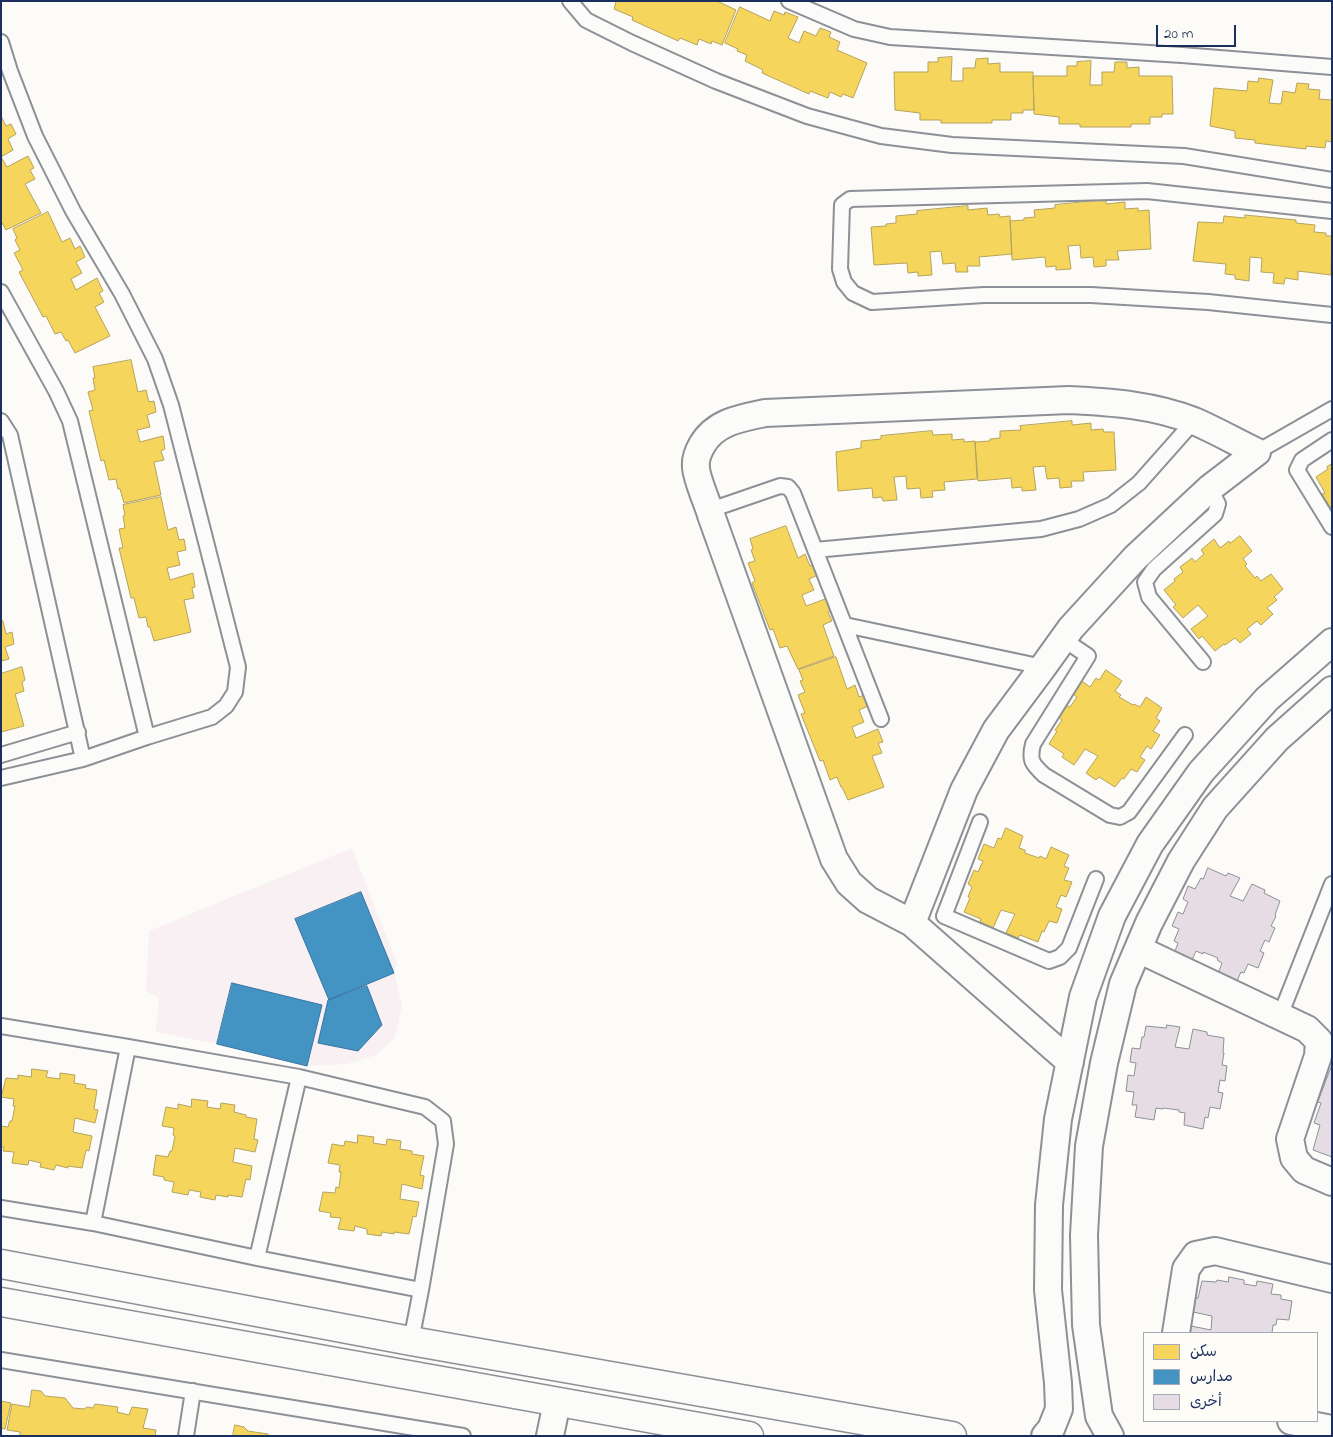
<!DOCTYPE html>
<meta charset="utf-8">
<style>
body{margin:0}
#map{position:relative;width:1333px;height:1437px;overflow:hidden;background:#fcfbf8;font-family:"Indie Flower","Playpen Sans Arabic",sans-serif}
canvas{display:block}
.frame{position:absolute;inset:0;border:2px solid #1b2f5e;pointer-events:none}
.legend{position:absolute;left:1143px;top:1332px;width:175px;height:90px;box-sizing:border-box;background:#fdfcf7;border:1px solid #a3aaba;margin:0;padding:6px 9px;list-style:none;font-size:15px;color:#1b2f5e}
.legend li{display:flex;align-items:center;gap:10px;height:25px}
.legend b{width:25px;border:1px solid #a3aaba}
.scale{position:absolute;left:1156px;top:25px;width:80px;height:22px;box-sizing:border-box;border:2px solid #1b2f5e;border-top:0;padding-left:6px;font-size:15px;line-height:18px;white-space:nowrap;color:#1b2f5e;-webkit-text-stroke:4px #fdfcf7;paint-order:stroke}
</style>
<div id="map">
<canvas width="1333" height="1437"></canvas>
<div class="frame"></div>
<ul class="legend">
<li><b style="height:14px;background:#f6d55c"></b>سكن</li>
<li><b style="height:14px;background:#4393c3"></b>مدارس</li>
<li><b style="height:14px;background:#e5dde3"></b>أخرى</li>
</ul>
<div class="scale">20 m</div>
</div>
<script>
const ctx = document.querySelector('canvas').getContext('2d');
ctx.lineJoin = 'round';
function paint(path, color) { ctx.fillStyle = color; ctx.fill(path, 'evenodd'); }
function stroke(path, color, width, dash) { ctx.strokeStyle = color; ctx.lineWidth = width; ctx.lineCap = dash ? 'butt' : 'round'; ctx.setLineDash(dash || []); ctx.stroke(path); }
paint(new Path2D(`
 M352,848l45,116 -3,9 8,33 -7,32 -19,17 -29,9 -40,2 -90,-22 -61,-12 3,-34 -13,-7 3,-60z`), '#f8f0f3');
const homes = new Path2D(`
 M614,1h103l19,9 -14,35 -10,-4 -1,3 -12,-5 -2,6 -17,-7 -2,3 -46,-21 1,-3 -19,-8 2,-7z
 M740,7l30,14 4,-10 10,4 1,-3 13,5 -10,21 11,5 5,-12 12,5 4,-8 11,4 -2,5 11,5 -3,8 30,13 -14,35 -10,-4 -2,3 -11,-5 -2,6 -18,-7 -1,3 -47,-21 1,-3 -18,-9 2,-6 -10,-4 1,-2 -13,-6z
 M952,57l-1,24h12v-13h12l1,-9 12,-1v6l12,-1v9h33l1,38h-11v3h-12v7h-19v3h-51v-3h-21v-7l-25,-3 -1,-38h34v-10h10v-4z
 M1091,61l-1,24h12v-13h12l1,-10h12v6l12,-1v9h33l1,38h-11v3h-12v7h-19v3h-51v-3h-21v-7l-25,-3 -1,-38h34v-10h10v-4z
 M1259,78l14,2 -4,23 12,1 2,-13 12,2 2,-10 12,1 -1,5 12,1 -1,9 13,1v42l-6,-1 -1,7 -19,-2v3l-51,-6v-3l-20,-2v-7l-25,-5 4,-38 33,3 1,-10 10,1z
 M1,116l5,10 5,-2 5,10 -8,5 5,11 -12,7 6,10 21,-11 6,12 -4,2 5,9 -10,5 16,29 -35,17 -5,-9z
 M1106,200v4l19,-2v7l13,-1v3l11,-1 2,39 -34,2 2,9h-13v6l-12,1 -1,-10 -12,1 -1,-13 -12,1 3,23 -15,1v-4l-10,1 -1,-10 -33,3 -2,-39 14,-1v-2l11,-1 -1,-7 21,-2v-3z
 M968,206v4l19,-2 1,7 11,-1 1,3 10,-1 2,38 -33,3 1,9h-13l1,6h-12l-1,-9 -12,1 -2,-13 -11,1 2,23 -14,1v-4l-10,1 -1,-10 -33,2 -3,-38 15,-1v-2l10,-1v-7l21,-2v-3z
 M48,212l14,30 8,-4 5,11 5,-3 5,11 -9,5 6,11 -11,6 5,11 21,-12 6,13 -4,2 5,9 -9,5 15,29 -35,17 -7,-13 -2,1 -5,-9 -6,2 -9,-18 -3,1 -24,-45 4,-2 -9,-17 6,-3 -5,-10 2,-2 -4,-9z
 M1245,215l51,5v3l19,2 -1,7 12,1v3h6l-1,39 -33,-4v9l-13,-2 -1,6 -11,-1 1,-10 -13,-1 1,-14 -12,-1 -1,24 -14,-2v-4l-10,-1 1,-10 -33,-3 5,-39 25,1 1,-7 21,2z
 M131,360l7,32 8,-2 3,12 5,-1 2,11 -9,3 3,12 -13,3 3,12 23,-6 2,13 -4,2 3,9 -10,2 7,33 -37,8 -4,-14h-2l-2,-10 -7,1 -5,-20 -3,1 -12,-50 4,-1 -5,-18 7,-2 -2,-12h2l-2,-11z
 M1072,421v4l19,-2v7l12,-1 1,3h10l2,38 -33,2 1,9h-13l1,6 -12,1 -1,-10 -12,1 -2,-13 -12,1 3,23 -14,1v-4l-10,1 -1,-10 -33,3 -3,-39 15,-1v-2l10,-1v-7l21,-1 -1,-4z
 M932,431l1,4 19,-1v6l12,-1v3l11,-1 2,38 -33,3 1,8 -13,1 1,6 -12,1 -1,-10 -13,1 -1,-13 -12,1 3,23 -14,1 -1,-4 -9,1 -1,-10 -34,3 -2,-39 25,-4v-7l20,-2v-3z
 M1332,464v42l-2,1 -8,-13 3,-1 -9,-16 12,-8 -1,-2z
 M161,497l7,33 8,-3 3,13 5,-1 2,11 -9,2 3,13 -13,3 3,12 23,-7 2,14 -3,1 2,10 -10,2 7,32 -37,9 -4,-14h-2l-2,-10 -7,1 -5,-20h-3l-12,-50h4l-4,-19 6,-1 -2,-12 2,-1 -2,-10z
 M786,526l12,32 7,-4 5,12 5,-2 3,11 -9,4 5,11 -12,5 4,11 22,-8 4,13 -4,1 4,9 -9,4 11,31 -36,13 -11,-23 -7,2 -7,-19 -3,1 -18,-47 3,-2 -7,-18 7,-2 -4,-11 2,-1 -3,-10z
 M1240,536l12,15 -9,8 4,5 -2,2 10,12 2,-2 4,5 10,-7 12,15 -9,8 3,3 -10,8 6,6 -12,11 -4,-4 -10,8 4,5 -11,9 -5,-5 -10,7 -1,-1 -9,7 -13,-15 -3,3 -8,-10 17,-13 -10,-11 -15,13 -10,-11 3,-2 -12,-15 11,-9 -1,-2 9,-7 -3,-5 12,-9 3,4 9,-8 -3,-4 13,-11 6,9 9,-7 1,2z
 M3,621l3,13 6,-2 2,12 -9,3 4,12 -8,2v-39z
 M836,657l11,32 8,-4 4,12 5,-2 4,11 -9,4 5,12 -12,5 4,11 22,-9 5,13 -5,1 4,10 -10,3 12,31 -36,13 -6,-13h-1l-4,-10 -7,3 -7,-20 -3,1 -19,-47 4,-1 -7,-18 7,-3 -5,-11 3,-1 -4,-10z
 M22,667l3,13 -3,2 2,9 -9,3 9,32 -23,6v-58z
 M1106,670l16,11 -7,10 6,4 -2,2 14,8 1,-1 6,3 6,-10 16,11 -6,10 4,3 -7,10 7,4 -9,14 -4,-3 -7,11 5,3 -8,12 -6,-3 -7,10 -2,-1 -7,9 -16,-10 -3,3 -10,-7 12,-17 -13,-7 -11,16 -12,-8 2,-3 -15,-10 8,-13 -2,-1 7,-10 -4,-3 8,-12 4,2 7,-10 -4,-3 9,-13 8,6 6,-9 3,2z
 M1006,828l17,8 -4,12 6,2v3l14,5 1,-2 6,3 5,-12 18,8 -5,11 5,2 -5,12 8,2 -6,15 -5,-2 -5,12 6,2 -5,14 -8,-2 -5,11 -2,-1 -4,11 -18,-7 -2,3 -12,-5 9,-19 -14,-4 -8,18 -13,-6 1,-3 -17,-7 6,-14 -2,-1 4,-10 -4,-3 6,-14 4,2 5,-11 -5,-2 6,-15 10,4 4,-10 3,1z
 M32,1069l16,2 -2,6 14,2v-6l15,2 -1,8 12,2 -1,3 12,2 -3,19 4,1 -3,13 -20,-5 -2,14 19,4 -3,15 -3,-1 -4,18 -14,-2v2l-12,-3 -2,5 -14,-3 1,-4 -12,-3 -1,5 -16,-2 2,-11 -11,-1 1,-4h-3v-21l7,1 2,-6h2l3,-15h-2l1,-7 -13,-2 5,-19 12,1v-4l13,2z
 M192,1099l16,2 -1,6 13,2 1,-6 14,2 -1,7 12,3v2l11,2 -3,20 4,1 -3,12 -20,-4 -2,14 19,4 -2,14 -4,-1 -4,18 -14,-2v2l-12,-2 -1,5 -15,-3 1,-5 -12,-2 -1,5 -16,-3 2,-10 -10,-2v-3l-11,-2 3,-20 12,2 2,-6h2l3,-15 -2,-1 1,-7 -12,-2 4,-19 12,2v-5l13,3z
 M358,1135l16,2 -1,6 13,2 1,-6 14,2 -1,8 12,2v3l12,2 -4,19 4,1 -2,13 -20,-5 -2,15 19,3 -3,15 -3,-1 -4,18 -15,-2v2l-12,-2 -1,4 -14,-2v-5l-12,-3 -1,5 -16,-2 3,-11 -11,-1 1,-4 -12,-2 4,-19 12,1 1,-6 3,1 2,-16h-2l1,-7 -12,-2 4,-19 12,2 1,-5 12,2z
 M32,1390l9,1 4,5 20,2 8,10 11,1 3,-2 6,1 2,-4 23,3 -1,5 12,3 3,-8 16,2 -5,19 13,2 -1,6h-135v-4l-13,-2 5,-26 17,3z
 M1,1401l10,2 -6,26 -4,-1z
 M235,1425l9,2 4,4 20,3 1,2h-36z`);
paint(homes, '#f6d55c');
stroke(homes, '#b4a35d', 1);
const schools = new Path2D(`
 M361,892l33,81 -65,27 -34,-81z
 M232,983l90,22 -15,61 -90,-22z
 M367,986l15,39 -24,26 -40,-8 10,-43z`);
paint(schools, '#4393c3');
stroke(schools, '#3775a5', 1);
const building = new Path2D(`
 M1208,868l18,8 2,-3 12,5 -10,18 13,5 9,-17 13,6 -1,3 16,8 -5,14 1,1 -5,10 4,2 -6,14 -4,-2 -5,11 4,2 -6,15 -10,-4 -4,9 -3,-1 -5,11 -18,-9 4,-11 -5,-3 1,-2 -15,-6v2l-7,-3 -5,11 -17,-8 4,-11 -4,-2 5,-12 -7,-3 6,-14 5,2 5,-12 -5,-3 5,-13 7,3 6,-11 2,1z
 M1167,1025l13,2 -5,20 14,2 4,-20 14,3v3l17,3 -1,15h1l-2,12 5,1 -2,15 -5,-1 -2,12 5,1 -3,16 -10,-2 -2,11 -3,-1 -2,12 -19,-4 1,-12 -6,-1v-2l-16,-2v1l-7,-1 -2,12 -19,-3 2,-12h-5l2,-13 -8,-1 2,-16 6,1 2,-13 -6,-1 2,-14 8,1 2,-12h2l2,-11 20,2z
 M1332,1065v92l-19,-7 7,-25 -6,-2 7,-20 -3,-1z
 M1229,1277l15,3v4l12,2 1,-5 16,3 -2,10 10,1v4l11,2 -3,19 -12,-1 -1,6h-3l-1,8h-83l2,-7 20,4 1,-14 -19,-4 2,-14h3l4,-17 14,1 1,-2 11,2z`);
paint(building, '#e5dde3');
stroke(building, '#8c9097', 1);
const service = new Path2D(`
 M570,1l16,19 46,23 84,38 91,35 74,20 71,9 232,11 148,24
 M789,1l65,28 36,8 292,18 150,12
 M1,42l9,29 25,65 38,75 49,83 33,65 16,46 67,262 -3,25 -9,14 -14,11 -65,20 -64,22 -82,19
 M1332,211l-185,-20 -297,8 -8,6 -2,64 4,13 9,11 19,9 112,-7h107l117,7 124,13
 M1,292l55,99 14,30 77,316
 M1,421l9,14 73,324
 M1332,440l-30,20 -5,10 35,57
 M1257,452l75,-43
 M711,515l5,-7 64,-22 8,1 5,6 88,226
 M815,550l226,-21 38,-10 32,-14 28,-22 55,-62
 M845,625l198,42
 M1063,639l25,17 -55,88c-4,16 -1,20 11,31l66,40 10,2 9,-5 56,-77
 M1203,662l-54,-65 -4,-15 9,-13 61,-55 3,-10 -8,-16
 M1,755l77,-23
 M980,822l-36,94 105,45 11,-4 9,-9 27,-69
 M1280,1016l52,-132
 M1,1026l127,21 171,30 126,30 18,14 3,23 -25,146 -10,51
 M1,1208l92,15 164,35 164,32
 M93,1223l35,-176
 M257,1258l42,-181
 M1,1360l462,76
 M186,1436l7,-45`);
const minor = new Path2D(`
 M912,923l52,-133 32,-60 47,-63 28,-39 64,-70 75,-70 47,-36c-21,-10 -42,-22 -63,-31 -40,-16 -83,-19 -125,-21l-304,13c-24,5 -50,9 -63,32 -4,7 -7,14 -6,22 0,11 12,37 15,48l123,344 15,24 19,17 44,23 158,139
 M1138,949l169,80 12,12 -1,15 -28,83 4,19 10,12 28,12
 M1176,1333l10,-64 10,-14 19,-4 117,28
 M1291,1421l41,8
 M550,1436l7,-34
 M1045,1436l6,-7 8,-20 -1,-26 -10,-93 1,-85 9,-86 25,-122 29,-81 38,-72 51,-72 66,-73 65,-57
 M1110,1436l-11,-20 -13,-91 -2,-90 5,-89 15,-83 19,-79 26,-61 32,-62 34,-53 62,-69 55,-49`);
const tertiary = new Path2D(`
 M1,1264l410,77 541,95
 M1,1302l748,134`);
stroke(service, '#8c9097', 18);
stroke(minor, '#8c9097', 30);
stroke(tertiary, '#8c9097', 31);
stroke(service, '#fbfbf9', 14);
stroke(minor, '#fbfbf9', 26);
stroke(tertiary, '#fbfbf9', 28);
</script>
